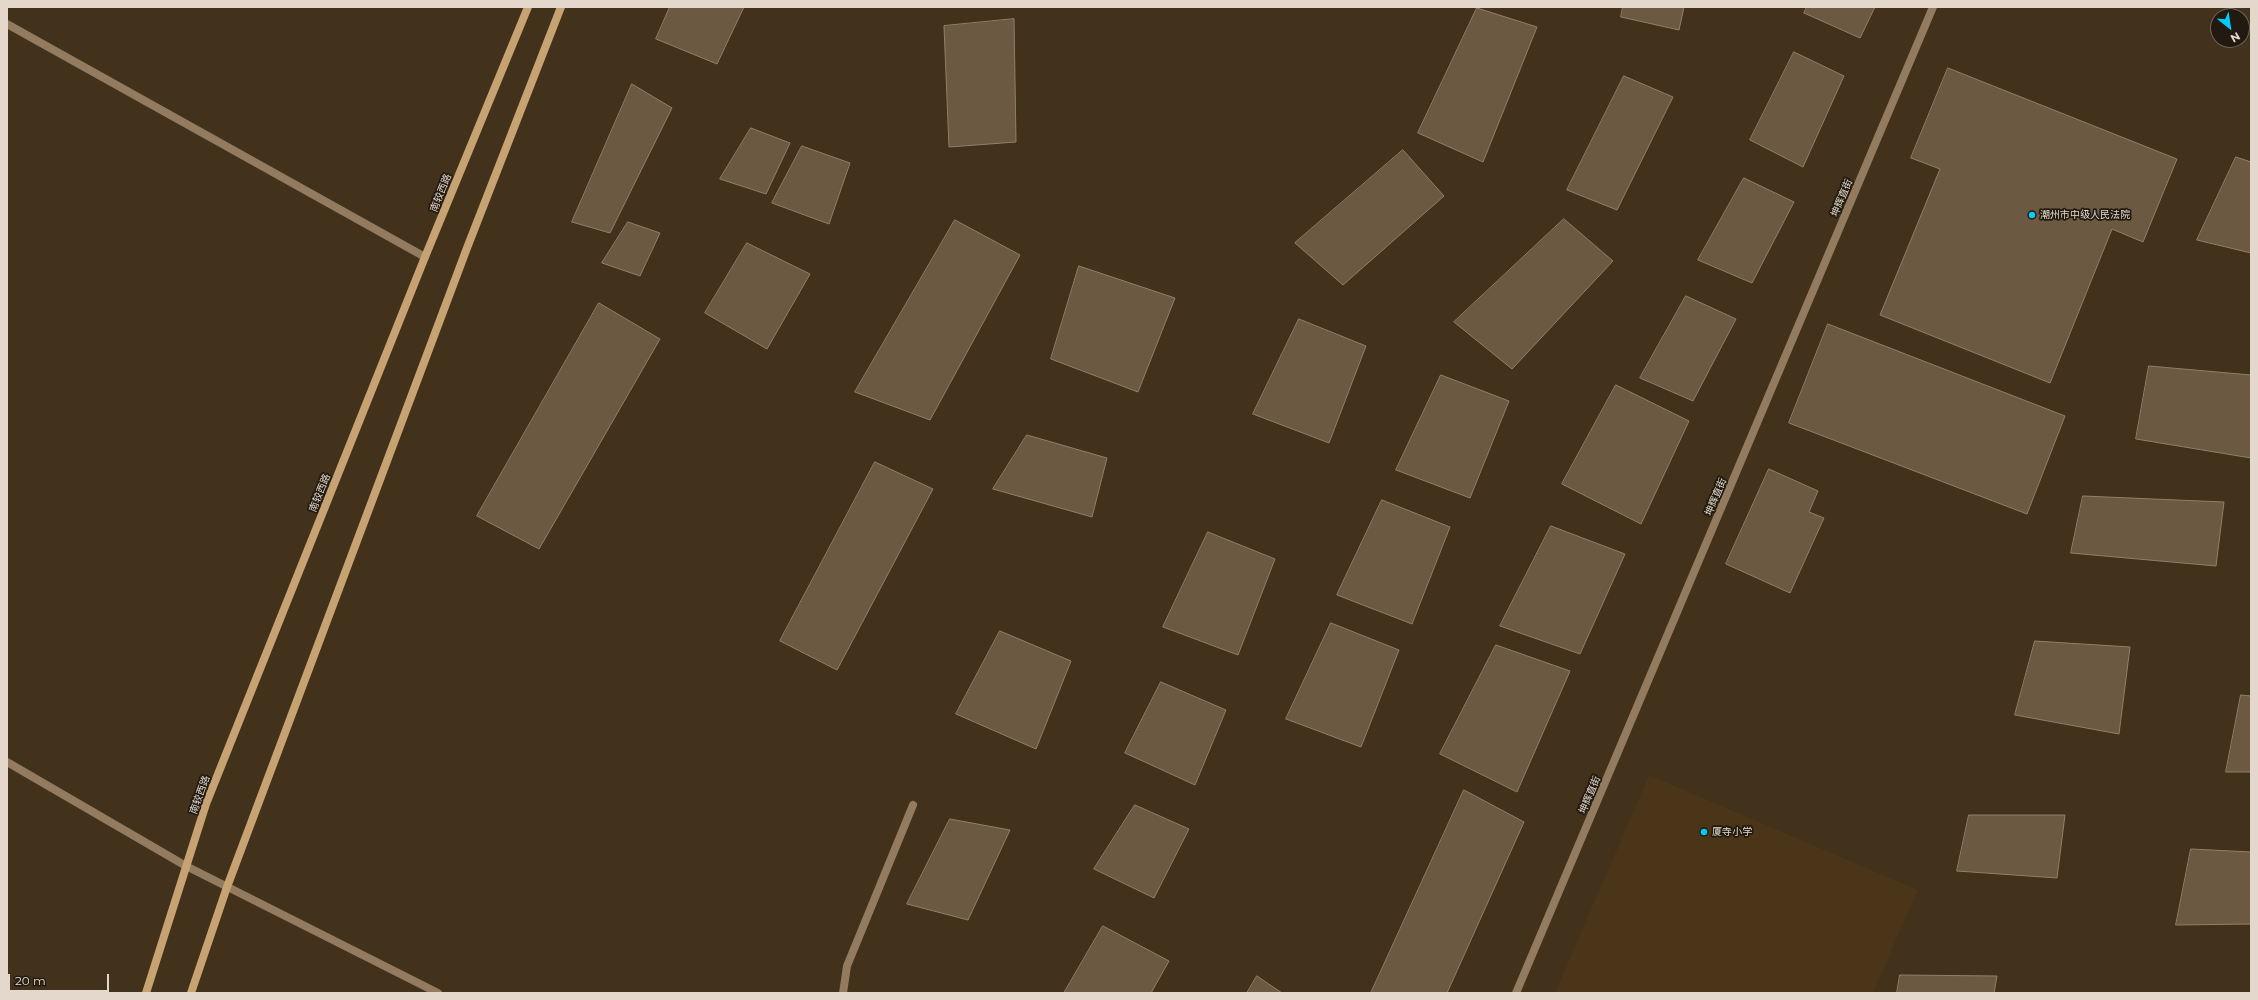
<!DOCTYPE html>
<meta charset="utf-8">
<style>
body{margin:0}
#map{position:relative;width:2258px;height:1000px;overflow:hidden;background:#42311b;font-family:Montserrat,sans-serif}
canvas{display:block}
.frame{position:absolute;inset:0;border:8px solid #e3d8cb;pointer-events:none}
.north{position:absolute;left:2210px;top:8px;width:40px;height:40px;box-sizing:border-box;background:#221a11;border:1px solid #6f665b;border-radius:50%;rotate:150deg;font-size:11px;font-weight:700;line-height:16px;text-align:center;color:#e3d8cb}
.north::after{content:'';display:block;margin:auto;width:14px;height:18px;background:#04cbf9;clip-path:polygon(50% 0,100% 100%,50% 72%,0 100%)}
.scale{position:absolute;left:8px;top:974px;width:101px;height:18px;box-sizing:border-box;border:2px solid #e3d8cb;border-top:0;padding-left:5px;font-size:12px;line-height:14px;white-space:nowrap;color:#e3d8cb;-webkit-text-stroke:3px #221a11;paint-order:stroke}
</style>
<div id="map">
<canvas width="2258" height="1000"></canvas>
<div class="frame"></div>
<div class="north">N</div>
<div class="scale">20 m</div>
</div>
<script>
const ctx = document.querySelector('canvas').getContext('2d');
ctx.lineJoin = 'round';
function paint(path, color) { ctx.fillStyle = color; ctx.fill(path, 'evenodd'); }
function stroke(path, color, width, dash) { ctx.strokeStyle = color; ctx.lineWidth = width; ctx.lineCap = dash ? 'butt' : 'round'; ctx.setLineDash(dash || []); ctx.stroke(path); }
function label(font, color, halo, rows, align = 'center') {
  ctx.font = font + ' Montserrat,"Noto Sans SC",sans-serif'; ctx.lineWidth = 3.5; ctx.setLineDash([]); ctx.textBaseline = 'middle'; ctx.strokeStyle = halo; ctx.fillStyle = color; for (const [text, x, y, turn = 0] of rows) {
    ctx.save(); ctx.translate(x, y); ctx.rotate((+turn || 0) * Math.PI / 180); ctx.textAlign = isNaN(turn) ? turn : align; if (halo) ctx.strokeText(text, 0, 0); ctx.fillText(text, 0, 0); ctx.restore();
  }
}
paint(new Path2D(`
 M1649,775l269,115 -45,103h-318z`), '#4b3518');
const building = new Path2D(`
 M670,7h74l-27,57 -61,-25z
 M1623,7h61l-5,23 -58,-13z
 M1807,7h68l-15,31 -56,-25z
 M1477,8l60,19 -54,135 -65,-29z
 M1014,19l2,123 -67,5 -5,-121z
 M1794,52l50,24 -41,91 -53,-27z
 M1948,68l229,91 -34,83 -31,-13 -62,154 -170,-68 60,-146 -29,-11z
 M1624,76l49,21 -56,113 -50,-20z
 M632,84l40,24 -62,125 -38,-11z
 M751,128l39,15 -24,51 -46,-15z
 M802,146l48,17 -21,61 -57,-21z
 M1403,150l41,46 -101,89 -48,-42z
 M2236,157l15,5v91l-54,-13z
 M1744,178l50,24 -42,81 -54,-23z
 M1564,219l49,42 -101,108 -58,-47z
 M955,220l65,35 -90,165 -75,-28z
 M628,222l32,11 -20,43 -38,-13z
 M747,243l63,31 -43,75 -62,-36z
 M1079,266l96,32 -37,94 -87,-33z
 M1686,296l50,23 -43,82 -53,-23z
 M599,303l61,36 -121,210 -62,-33z
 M1299,319l67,27 -37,97 -76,-29z
 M1828,324l237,92 -38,98 -238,-91z
 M2149,366l102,9v83l-115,-19z
 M1441,375l68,26 -39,97 -74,-28z
 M1616,385l73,36 -48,103 -79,-40z
 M1027,435l80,23 -15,59 -99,-28z
 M875,462l58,27 -96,181 -57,-29z
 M1769,469l49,22 -9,21 15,6 -34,75 -64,-29z
 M2083,496l141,6 -8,64 -145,-13z
 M1382,500l68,27 -38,97 -75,-29z
 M1551,526l74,28 -45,100 -80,-28z
 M1208,532l67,27 -37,96 -75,-28z
 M1331,623l68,27 -38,97 -75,-28z
 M1000,631l71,30 -35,88 -80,-35z
 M2035,641l95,6 -11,87 -104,-19z
 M1496,645l74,26 -53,121 -77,-38z
 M1161,682l65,28 -31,75 -70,-32z
 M2241,695l10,1v76h-25z
 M1464,790l60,32 -77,171h-76z
 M1135,805l54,24 -35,69 -60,-29z
 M1969,815h96l-8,63 -100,-7z
 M950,819l60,11 -42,90 -61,-16z
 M2191,849l60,3v72l-75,1z
 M1103,926l66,35 -18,32h-87z
 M1900,975l97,1 -3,17h-97z
 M1257,976l25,17h-35z`);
paint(building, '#6c5942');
stroke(building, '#937f67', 1);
stroke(new Path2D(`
 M7,24l418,233
 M7,762l179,104 252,127
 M843,993l4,-27 66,-161
 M1516,993l417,-986`), '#927b5e', 8);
stroke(new Path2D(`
 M146,993l60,-189 219,-547 103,-250
 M191,993l36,-106 240,-639 94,-241`), '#c7a273', 8);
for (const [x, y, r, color] of [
 [2032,215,4,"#04cbf9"],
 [1704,832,4,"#04cbf9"]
]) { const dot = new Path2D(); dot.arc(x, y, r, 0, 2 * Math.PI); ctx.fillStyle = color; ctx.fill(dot); stroke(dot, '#221a11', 1.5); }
label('10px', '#e3d8cb', '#221a11', [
 ["南较西路",441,193,-68],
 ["坤辉直街",1842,198,-67],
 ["南较西路",320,493,-68],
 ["坤辉直街",1716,497,-67],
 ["南较西路",200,795,-70],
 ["坤辉直街",1590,795,-67]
]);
label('10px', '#e3d8cb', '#221a11', [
 ["潮州市中级人民法院",2040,215],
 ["厦寺小学",1712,832]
], 'left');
</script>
